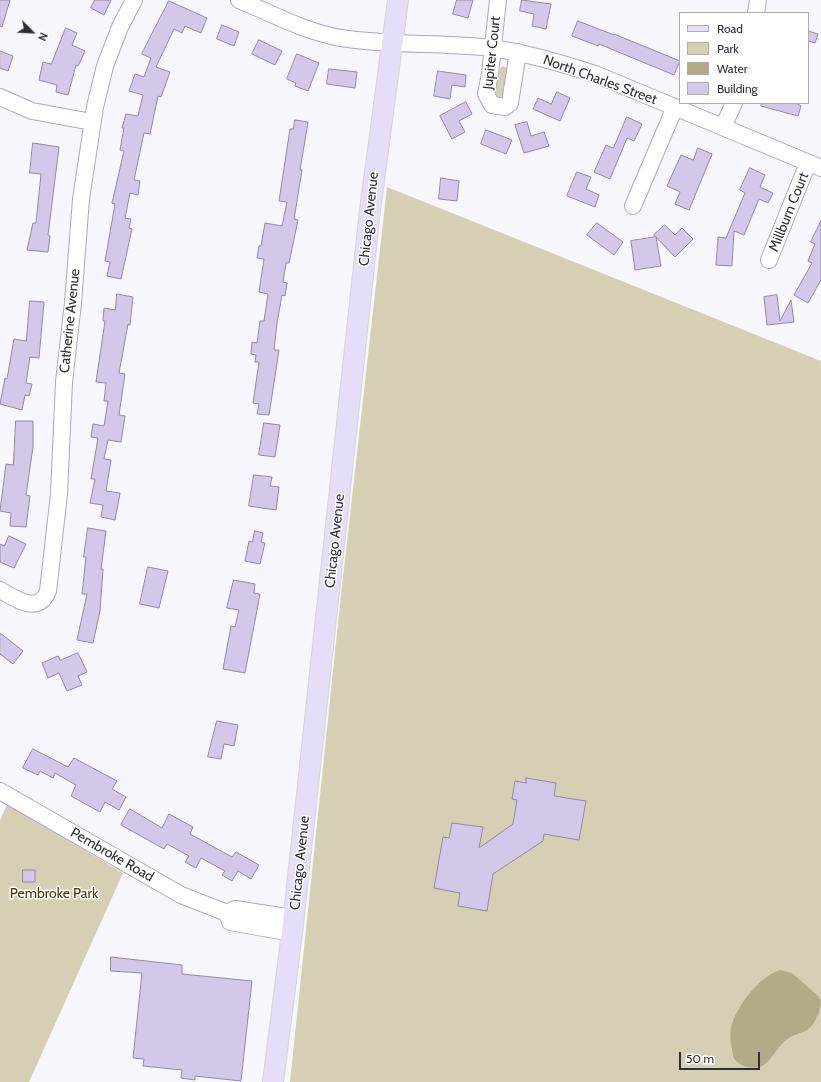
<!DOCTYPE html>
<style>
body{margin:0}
#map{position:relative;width:821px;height:1082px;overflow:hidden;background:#f8f6fd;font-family:Cabin,sans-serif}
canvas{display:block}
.legend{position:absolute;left:679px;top:12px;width:130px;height:92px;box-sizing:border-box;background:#fff;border:1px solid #acabaf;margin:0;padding:5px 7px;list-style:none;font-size:12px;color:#302c38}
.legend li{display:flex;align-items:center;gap:8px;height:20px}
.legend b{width:20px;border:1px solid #acabaf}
.north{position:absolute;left:12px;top:12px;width:40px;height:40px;-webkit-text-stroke:3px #fff;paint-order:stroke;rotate:114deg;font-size:11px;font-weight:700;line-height:16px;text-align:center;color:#302c38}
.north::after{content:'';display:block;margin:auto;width:14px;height:18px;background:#302c38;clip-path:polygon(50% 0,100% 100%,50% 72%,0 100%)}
.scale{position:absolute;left:679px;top:1052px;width:81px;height:18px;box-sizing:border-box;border:2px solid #302c38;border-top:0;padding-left:5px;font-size:12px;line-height:14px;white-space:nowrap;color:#302c38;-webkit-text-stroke:3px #fff;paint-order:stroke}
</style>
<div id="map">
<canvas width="821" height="1082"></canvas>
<ul class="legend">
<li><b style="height:5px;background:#e6ddf8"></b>Road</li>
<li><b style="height:11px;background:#d5d0b3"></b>Park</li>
<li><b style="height:11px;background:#b1ab89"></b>Water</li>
<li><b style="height:11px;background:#d3c8e9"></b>Building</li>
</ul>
<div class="north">N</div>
<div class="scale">50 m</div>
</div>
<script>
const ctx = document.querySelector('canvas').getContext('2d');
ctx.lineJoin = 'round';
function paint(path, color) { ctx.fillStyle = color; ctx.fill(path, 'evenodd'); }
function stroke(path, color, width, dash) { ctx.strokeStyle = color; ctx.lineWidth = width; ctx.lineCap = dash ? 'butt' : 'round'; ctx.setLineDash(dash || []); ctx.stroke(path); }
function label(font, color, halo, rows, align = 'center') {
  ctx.font = font + ' Cabin,sans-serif'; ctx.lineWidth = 3; ctx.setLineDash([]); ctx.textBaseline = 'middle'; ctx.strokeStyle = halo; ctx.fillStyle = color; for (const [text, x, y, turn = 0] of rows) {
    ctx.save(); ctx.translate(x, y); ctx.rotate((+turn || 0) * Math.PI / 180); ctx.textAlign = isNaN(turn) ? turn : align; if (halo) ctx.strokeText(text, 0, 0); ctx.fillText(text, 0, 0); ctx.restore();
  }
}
paint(new Path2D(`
 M503,66l6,3 -6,28h-4l-3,-3c-1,-7 0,-24 7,-28z
 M387,187l434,174v721h-531l51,-487z
 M7,804l116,69 -94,209h-29v-261z`), '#d5d0b3');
paint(new Path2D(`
 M780,970l12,3 26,23 3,4c0,10 -5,24 -14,30 -7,4 -16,5 -22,11 -14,12 -16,31 -38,26 -5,-1 -9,-4 -13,-8 -2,-9 -5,-22 -3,-31 5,-22 28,-51 49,-58z`), '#b1ab89');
const building = new Path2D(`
 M0,0h10l-8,27 -2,-1z
 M95,0h16l-7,15 -13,-7z
 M457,0h16l-5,18 -15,-4z
 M522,0l29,4 -5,25 -14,-3 2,-12 -14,-3z
 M169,1l38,17 -6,15 -16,-7 -3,7 -8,-4 -18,38 14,5 -9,25 -3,-1 -8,38 -6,-1 -10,47 6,1 -2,14 -8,-2 -5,25 6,1 -2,9 3,1 -11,50 -14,-3 3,-14 -5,-1 10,-57 -3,-1 12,-52 -4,-1 4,-22h-2l4,-14 12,2 5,-21 -14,-4 6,-17 9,3 7,-19 -9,-4z
 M578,21l36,14v-1l66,27 -6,14 -75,-31 -1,2 -26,-10z
 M222,25l17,7 -5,14 -17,-7z
 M66,28l11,5 -5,12 13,6 -7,15 -2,-1 -8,30 -12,-3 1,-7 -18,-5 4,-18 8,2z
 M808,31l10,3 -3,9 -7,-2z
 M259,40l23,11 -7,14 -23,-11z
 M0,51l13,5 -5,15 -8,-3z
 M297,54l22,9 -11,28 -13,-5 1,-3 -9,-4z
 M329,69l28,3 -2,16 -28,-4z
 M438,71l28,4 -1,12 -13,-2 -2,14 -16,-3z
 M557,92l13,6 -10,23 -27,-12 5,-11 13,6z
 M466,102l6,12 -13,7 6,11 -13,7 -12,-23z
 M762,103h34l5,3 -3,10 -37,-10z
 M627,117l15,7 -8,17 -7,-3 -17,41 -16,-7 12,-27 7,3z
 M295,120l13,2 -8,48h2l-8,49 4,1 -9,43h-3l-3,19 4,1 -2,13 -3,-1 -5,28 -3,27h5l-10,65 -12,-1 2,-10 -6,-1 6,-41h-4l1,-7 -5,-1 1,-12 5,1 3,-22h4l4,-27 -9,-2 5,-33 -7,-1 2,-12h2l4,-23 17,3 5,-24 -8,-1 11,-72h3z
 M527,122l4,14 13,-4 5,14 -25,7 -9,-28z
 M486,130l26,10 -6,14 -25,-10z
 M33,143l26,4 -11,88 2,1 -2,16 -21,-2 6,-27h3l5,-49 -11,-1z
 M698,148l14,6 -23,56 -14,-6 5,-12 -13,-6 14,-31 12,5z
 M750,168l15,7 -5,12 13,6 -5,10 -9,-4 -15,36 -10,-4 -2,35 -16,-1 2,-28 8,1 19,-45 -5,-3z
 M577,172l14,5 -5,12 13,6 -4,12 -28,-11z
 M441,178l18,3 -2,20 -18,-2z
 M821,221v59l-13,23 -14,-8 18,-32 -4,-2 7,-17 -4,-2z
 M597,223l26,19 -9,13 -27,-20z
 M665,225l10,10 7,-7 11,11 -18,18 -21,-22z
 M656,237l5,29 -26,4 -4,-29z
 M117,294l16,3 -3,28 -2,-1 -9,49 6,1 -6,41 6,1 -4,26 -13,-2 -4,19 7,1 -5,31 14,2 -5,27 -14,-3 2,-12 -13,-2 5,-24h-4l7,-41 -7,-1 2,-13 11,2 4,-25h-4l2,-18 -10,-1 9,-61h-2l1,-13 11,2z
 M777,295l3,26 11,-21 3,22 -27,3 -3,-28z
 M30,301l14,1 -5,56 -9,-1 -4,26 6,1 -3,12 -4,-1 -3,15 -22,-6 5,-26 2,1 7,-40 12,2z
 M16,421h17v26l-7,48 4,1 -4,31 -16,-1 1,-13 -11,-2 6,-47 7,1z
 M264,423l16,2 -5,32 -16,-2z
 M254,475l18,2 -2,9 9,1 -3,23 -27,-4z
 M88,528l18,3 -5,38h2l-3,42 -7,32 -16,-3 10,-46h-5l4,-37h-2z
 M255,531l8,2 -2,9 4,1 -5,21 -15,-3 4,-20 3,1z
 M9,536l17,8 -12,24 -14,-6v-18l4,2z
 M148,567l20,4 -9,37 -19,-4z
 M234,580l21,4 -1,9 6,1 -15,79 -22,-4 8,-43 4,1 4,-17 -12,-2z
 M0,633l23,18 -10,13 -13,-10z
 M78,653l9,19 -9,4 4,9 -15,6 -8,-18 -11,5 -6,-15 16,-7 2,4z
 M217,721l21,4 -4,21 -10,-2 -3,15 -13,-2z
 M33,749l35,18 6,-9 43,23 -5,8 14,8 -7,13 -14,-8 -5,10 -29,-16 5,-11 -21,-12 -2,5 -13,-7 -2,4 -15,-7z
 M526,778l30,5 -2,13 32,5 -7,39 -35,-6 -1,7 -50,33 -6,37 -29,-5 2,-13 -26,-5 9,-51 6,1 3,-15 31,4 -4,21 34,-24 4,-24 -5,-1 3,-18 11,2z
 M130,809l32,19 7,-14 24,13 -3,7 42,23 4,-5 23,13 -8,14 -13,-8 -6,10 -10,-6 3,-4 -24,-13 -5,10 -11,-6 4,-6 -22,-12 -3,5 -43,-24z
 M23,870h12v12h-12z
 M111,957l71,8v9l70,7 -11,100 -46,-5v4l-14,-2 1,-8 -39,-4 1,-7 -11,-1 9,-85 -31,-2z`);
paint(building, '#d3c8e9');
stroke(building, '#9388a7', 1);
const minor = new Path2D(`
 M239,0c32,13 66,32 102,38 49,8 101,4 151,10 35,5 69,15 103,26l226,94
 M498,0l-8,74 -4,20 6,11 13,2 5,-4 8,-51
 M756,13l2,-13
 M0,97l32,14 60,11
 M723,127l11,-24
 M633,206l42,-99
 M769,260l39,-97
 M0,590c16,9 38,25 48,1l11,-97 5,-112 9,-79 8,-104 14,-92 10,-41 15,-39 14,-27
 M0,791l181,104 46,18 8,-4 58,9
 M227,913l3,9 62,11`);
const major = new Path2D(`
 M273,1082l19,-149 78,-723 28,-210`);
stroke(minor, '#b0a5c5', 18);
stroke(major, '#d6d5d7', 22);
stroke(minor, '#fff', 16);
stroke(major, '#e6ddf8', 20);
label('14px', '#302c38', '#fff', [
 ["Jupiter Court",492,53,-84],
 ["North Charles Street",600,80,20],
 ["Millburn Court",789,212,-68],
 ["Chicago Avenue",369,219,-84],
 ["Catherine Avenue",70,321,-84],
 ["Chicago Avenue",335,541,-84],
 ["Pembroke Road",112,855,30],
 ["Chicago Avenue",300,863,-84]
]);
label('14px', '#473d00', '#fff', [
 ["Pembroke Park",54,894]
]);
</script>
